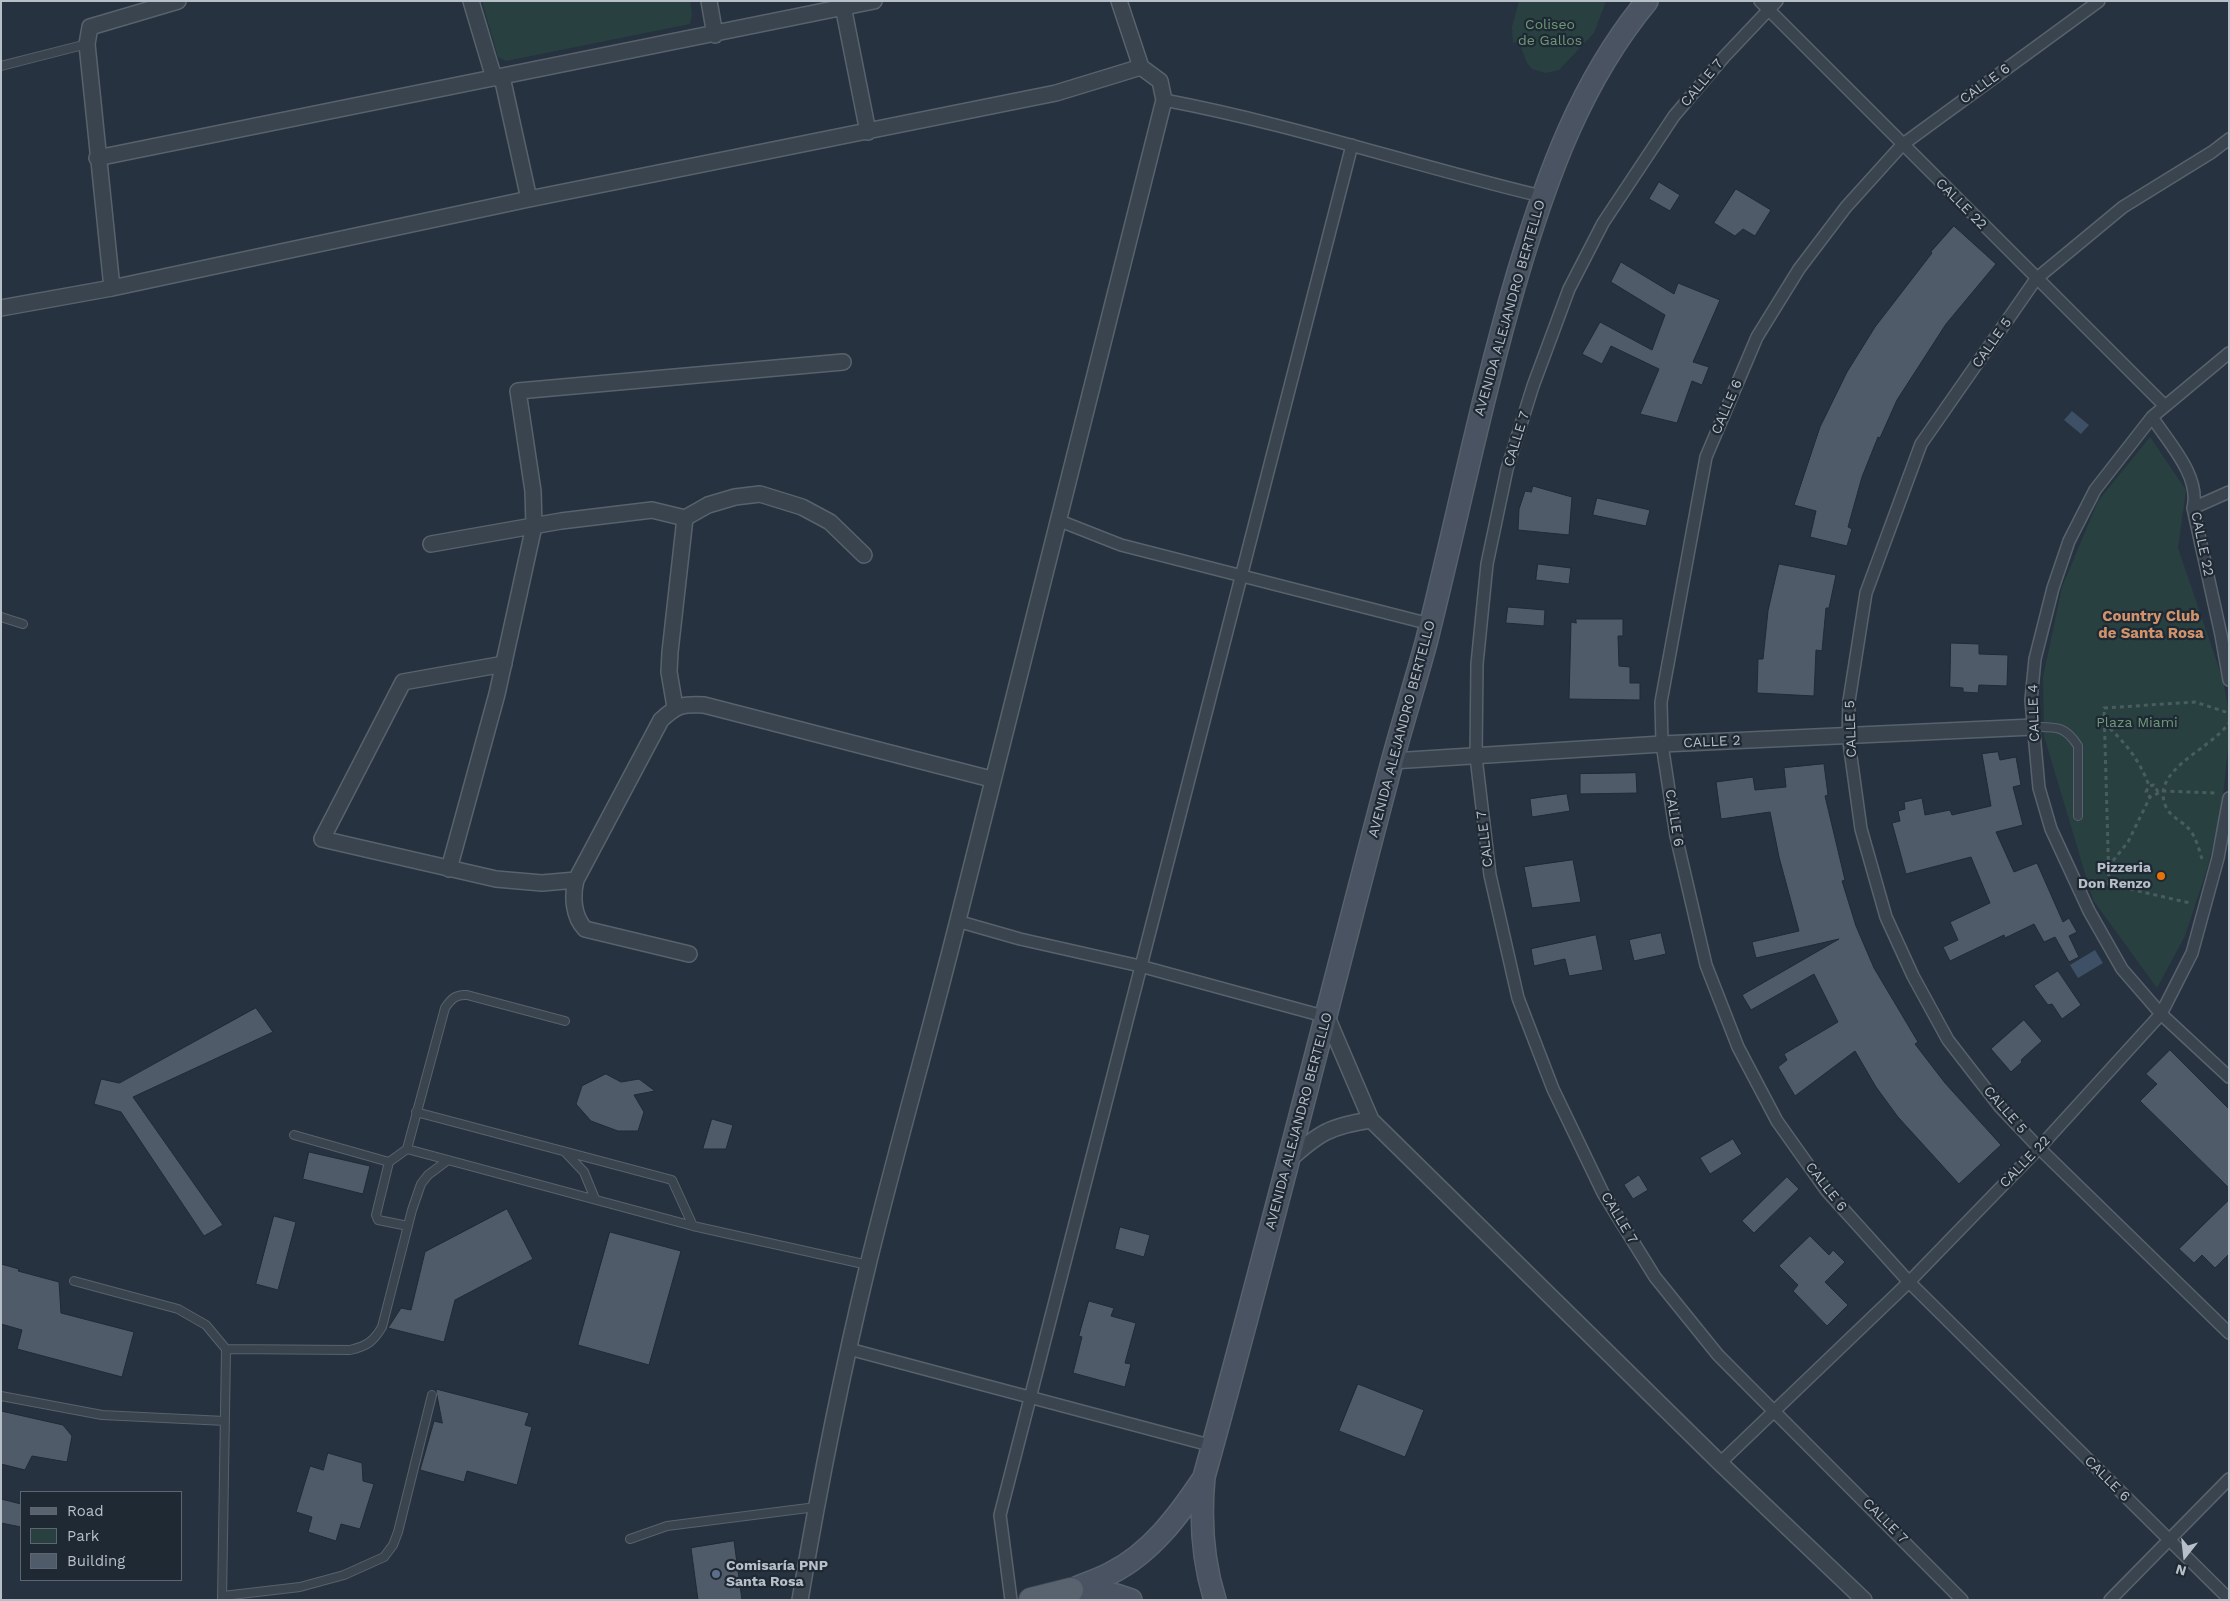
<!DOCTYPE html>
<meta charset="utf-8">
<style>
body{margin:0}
#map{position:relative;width:2230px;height:1601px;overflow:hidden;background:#26323f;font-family:"Work Sans",sans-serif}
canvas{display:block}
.frame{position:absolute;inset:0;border:2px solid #b7bfc9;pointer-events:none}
.legend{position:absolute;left:20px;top:1491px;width:162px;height:90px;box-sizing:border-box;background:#1f2934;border:1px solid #5c6570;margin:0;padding:6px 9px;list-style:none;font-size:15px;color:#b7bfc9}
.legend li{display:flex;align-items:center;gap:10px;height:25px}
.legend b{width:25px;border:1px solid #5c6570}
.north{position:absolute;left:2160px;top:1531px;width:50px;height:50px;-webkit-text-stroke:4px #1f2934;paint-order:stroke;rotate:196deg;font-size:14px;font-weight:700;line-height:20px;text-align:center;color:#b7bfc9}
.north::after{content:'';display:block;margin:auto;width:18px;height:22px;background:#b7bfc9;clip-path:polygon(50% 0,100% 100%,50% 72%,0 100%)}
</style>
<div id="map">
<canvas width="2230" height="1601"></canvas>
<div class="frame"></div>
<ul class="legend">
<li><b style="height:6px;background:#59636f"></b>Road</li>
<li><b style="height:14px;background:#294041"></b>Park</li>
<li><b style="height:14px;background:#505b69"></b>Building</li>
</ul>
<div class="north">N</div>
</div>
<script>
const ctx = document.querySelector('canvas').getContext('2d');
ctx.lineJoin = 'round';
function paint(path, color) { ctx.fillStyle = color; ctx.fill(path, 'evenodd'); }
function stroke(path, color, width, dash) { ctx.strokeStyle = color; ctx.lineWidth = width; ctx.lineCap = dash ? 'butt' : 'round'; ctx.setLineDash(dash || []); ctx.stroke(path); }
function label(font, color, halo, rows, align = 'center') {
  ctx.font = font + ' "Work Sans",sans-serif'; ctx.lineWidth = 4.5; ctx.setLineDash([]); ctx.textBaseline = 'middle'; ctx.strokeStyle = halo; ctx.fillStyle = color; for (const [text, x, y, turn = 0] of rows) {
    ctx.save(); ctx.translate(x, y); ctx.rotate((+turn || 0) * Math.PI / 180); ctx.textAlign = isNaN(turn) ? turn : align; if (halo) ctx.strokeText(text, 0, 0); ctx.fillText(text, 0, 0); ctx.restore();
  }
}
paint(new Path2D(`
 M482,1h208l2,14 -2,9 -184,37 -8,-4z
 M1519,1h87l-12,32 -35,37 -13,3 -14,-4 -5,-6 -8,-21 -6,1 -1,-16z
 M2150,437l36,53 -8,58 45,132 6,34v24l-8,76 -13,52 -23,70 -28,52 -64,-88 -49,-164 -1,-59 19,-90 36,-86z`), '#294041');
paint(new Path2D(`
 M2072,411l17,14 -8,9 -17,-14z
 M2095,950l8,13 -25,15 -8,-13z`), '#3d5066');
const building = new Path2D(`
 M1659,182l21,13 -10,16 -21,-12z
 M1736,189l35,21 -16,26 -12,-7 -8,7 -21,-13z
 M1954,226l42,38 -50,60 -49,76 -17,38 -2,-1 -16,40 -14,50 4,2 -5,17 -37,-9 6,-26 -22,-6 26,-78 27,-55 28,-45 57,-74 -1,-1z
 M1621,262l53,32 4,-11 42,17 -27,62 16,5 -7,18 -10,-4 -15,42 -37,-9 19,-45 -48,-23 -9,18 -20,-10 18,-32 52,28 13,-35 -54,-33z
 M1533,486l39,11 -3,38 -51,-5 1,-21 6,-18 6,1z
 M1597,498l53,12 -4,16 -53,-11z
 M1538,564l33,4 -2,16 -33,-4z
 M1779,564l57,11 -7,33h-3l-4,43 -6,-1 -2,46 -57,-3 1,-34h5l5,-48z
 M1508,607l37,3 -1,16 -38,-3z
 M1576,619h47v17h-5l1,30 11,1v16h10v17l-71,-1 2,-77 5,1z
 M1951,643l28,1v10l29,1 -1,31 -28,-1 -1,8 -15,-1v-4l-13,-1z
 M1998,752l2,8 16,-3 5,28 -8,2 10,38 -27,7 18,40 23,-9 26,59 6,-4 8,14 -8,4 10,21 -10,5 -14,-25 -11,5 -10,-18 -29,14 -1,-3 -54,26 -7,-14 15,-7 -8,-18 40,-19 -19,-46 -65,17 -14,-51 8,-2 -2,-10 7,-2 -1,-7 18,-4 3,17 25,-5 2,5 39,-9 -9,-52z
 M1824,764l4,31 -3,1 20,84 -3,1 14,45 18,42 44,74 -3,2 30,39 56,62 -42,39 -61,-67 -22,-30 -21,-36 -60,45 -17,-29 9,-7 -3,-6 54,-32 -24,-48 -63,36 -9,-15 97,-56 -83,19 -4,-16 47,-11 -20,-74 -9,-45 -49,7 -5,-37 37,-5 2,13 31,-3 -2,-19z
 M1636,773l1,20 -57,1v-20z
 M1567,794l3,17 -38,6 -2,-18z
 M1573,860l8,42 -49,6 -8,-41z
 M1661,933l5,21 -32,7 -5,-21z
 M1596,935l7,35 -34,6 -4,-17 -31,7 -3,-17z
 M2058,971l23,34 -19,14 -10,-15 -4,1 -14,-19z
 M256,1008l17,24 -140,65 90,128 -19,11 -83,-124 -27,-8 7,-25 18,4z
 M2024,1020l18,21 -21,19 1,2 -11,10 -20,-23z
 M2170,1050l59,59v79l-89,-87 17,-17 -11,-10z
 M606,1074l15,8 18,-3 16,12 -21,4 10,17 -6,19h-20l-27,-10 -15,-17 6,-18z
 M712,1119l21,6 -7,24h-23z
 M1733,1139l9,15 -32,20 -10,-16z
 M309,1152l61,14 -7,28 -60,-15z
 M1639,1175l9,15 -15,9 -9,-14z
 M1787,1177l12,12 -45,44 -12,-12z
 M2229,1200v54l-14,14 -13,-13 -8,8 -15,-14z
 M507,1209l26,50 -78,41 -11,42 -56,-14 13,-20 10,2 14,-58z
 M274,1216l22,6 -18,68 -22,-6z
 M1120,1227l30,8 -6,22 -29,-8z
 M610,1232l71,19 -32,114 -71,-20z
 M1810,1236l19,19 4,-5 12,12 -20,20 23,23 -21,21 -34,-35 5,-6 -19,-19z
 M1,1264l18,5 -1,2 41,11 2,31 73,19 -12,45 -105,-28 5,-19 -21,-6z
 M1089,1301l25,7 -3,8 25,7 -11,40 6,1 -6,23 -52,-14 9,-36 -3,-1z
 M1358,1384l66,26 -19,47 -66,-26z
 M436,1389l93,24 -4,12 7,2 -15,58 -50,-14 -3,11 -44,-12 14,-49 8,2z
 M1,1411l62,14 9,11 -5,26 -35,-6 -7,14 -24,-6z
 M328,1453l34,10 1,18 11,3 -14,45 -19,-5 -5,17 -28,-9 4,-15 -16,-5 14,-46 13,4z
 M1,1499l20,5v23l-20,-4z
 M734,1541l8,59h-44l-7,-52z`);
paint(building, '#505b69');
stroke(building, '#212b36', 1);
const service = new Path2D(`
 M1,66l86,-22
 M1,617l22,7
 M2033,727c22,0 32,-2 45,19v70
 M416,1112l256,68 21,46
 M294,1135l95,27
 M407,1149l38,-141c6,-9 11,-14 22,-13l98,26
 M566,1153l18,19 11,27
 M408,1226l-30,-6 -2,-5 13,-53 18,-13 286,77 175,39
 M74,1281l104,28 28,16 20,24 -4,251
 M226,1349l124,1c17,-4 23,-8 32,-23l30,-117 9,-26 7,-9 20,-15
 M1,1396l101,19 123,6
 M630,1539l37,-13 149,-19
 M223,1596l77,-9 44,-12 40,-18 9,-12 5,-13 34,-137`);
const pedestrian = new Path2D(`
 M1760,1l404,404
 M1777,1l-53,56 -50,59 -71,107 -34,66 -36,97 -26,83 -20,95 -10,100 -1,93 14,118 28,123 35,91 50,104 52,84 63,78 244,245
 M2099,1l-197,144 -56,62 -47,62 -42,68 -51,120 -45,245 1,42 14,92 30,129 32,82 39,74 49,69 83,92 320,317
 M1164,100c128,24 251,66 377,96
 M2229,139l-17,13 -89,55 -87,72 -115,165 -55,149 -17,108 -1,34 13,94 25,88 27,59 35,64 52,67 39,41 190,185
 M2229,353l-77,64 -57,73 -26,51 -16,47 -18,71 -4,41 8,88 12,41 38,82 33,58 39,45 68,63
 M2152,417c16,25 49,59 41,91l28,127 8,45
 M2193,508l36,-16
 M1060,521l61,24 309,79
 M957,921l63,18 120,27 187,51
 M849,1349l364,97
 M1720,1463l189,-181 130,-134 122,-134 31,-61 26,-95 11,-60
 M1011,1600l-11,-85 352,-1370
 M2110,1600l119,-121`);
const minor = new Path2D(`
 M471,1l23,77
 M709,1l6,34
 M842,1l26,131
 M502,77l27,122
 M97,158l777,-157
 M112,288l-25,-244 3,-17 88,-26
 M1,308l111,-20 417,-89 527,-106 85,-26
 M431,544l130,-23 91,-11 33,8 23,-13 27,-8 25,-3 42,13 28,15 34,33
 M504,664l-101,18 -81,157 174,40 46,4 34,-3 85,-160c16,-15 21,-16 43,-15l287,74
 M675,707l-6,-35 1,-20 15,-134
 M1392,761l270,-17 371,-17
 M449,869l48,-175 37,-168 -1,-35 -15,-100 325,-29
 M576,880c-4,16 -3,36 9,49l104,25
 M1327,1017l44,103 349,343 144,137
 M1289,1160c30,-27 41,-34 82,-40
 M800,1600c19,-112 41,-224 68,-335 28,-115 61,-229 90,-345 67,-273 138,-546 206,-820l-4,-19 -19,-14 -22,-66`);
const secondary = new Path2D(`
 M1071,1590c13,-6 27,-10 40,-17 40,-20 68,-58 92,-94
 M1074,1590l42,5 15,5
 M1215,1600c-13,-41 -15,-81 -11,-123 66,-238 125,-477 188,-715 11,-40 23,-79 34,-119 31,-123 56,-248 92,-370 29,-97 63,-192 129,-272`);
const primary = new Path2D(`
 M1031,1600l40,-10`);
stroke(service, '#58626c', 10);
stroke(pedestrian, '#58626c', 14);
stroke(minor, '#58626c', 18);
stroke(secondary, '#58626c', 24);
stroke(primary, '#444d58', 26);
stroke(new Path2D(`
 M2104,723c20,18 36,37 45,63
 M2158,792l-4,-7 -5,1 -3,6 4,5 13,-6 53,2
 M2202,859c-3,-10 -7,-25 -15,-32 -6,-6 -15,-10 -20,-18 -20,-38 42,-58 62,-86
 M2108,867l20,-25 22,-45
 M2091,880l99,23
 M2109,884l-5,-176 91,-6 34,11`), '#495d5f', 3, [4, 4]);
stroke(service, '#3a444f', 8);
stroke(pedestrian, '#3a444f', 11);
stroke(minor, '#3a444f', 15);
stroke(secondary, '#495361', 21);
stroke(primary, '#59636f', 24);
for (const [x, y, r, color] of [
 [2161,876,5,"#e8710a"],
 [716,1574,5,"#5c6f8a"]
]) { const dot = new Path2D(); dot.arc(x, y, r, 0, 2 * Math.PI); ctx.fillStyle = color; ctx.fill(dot); stroke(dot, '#1f2934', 2); }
label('14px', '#6f9977', '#1f2934', [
 ["Coliseo",1550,25],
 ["de Gallos",1550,41],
 ["Plaza Miami",2137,723]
]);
label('14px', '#b7bfc9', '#1f2934', [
 ["CALLE 7",1702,83,-50],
 ["CALLE 6",1985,84,-36],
 ["CALLE 22",1961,204,45],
 ["AVENIDA ALEJANDRO BERTELLO",1510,308,-74],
 ["CALLE 5",1992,343,-55],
 ["CALLE 6",1727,407,-67],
 ["CALLE 7",1517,439,-73],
 ["CALLE 22",2202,544,78],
 ["CALLE 4",2034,713,-92],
 ["AVENIDA ALEJANDRO BERTELLO",1402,729,-75],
 ["CALLE 5",1851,729,-92],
 ["CALLE 2",1712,742,-3],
 ["CALLE 6",1674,818,81],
 ["CALLE 7",1485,839,-97],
 ["CALLE 5",2005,1110,49],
 ["AVENIDA ALEJANDRO BERTELLO",1299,1121,-75],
 ["CALLE 22",2025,1162,-46],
 ["CALLE 6",1826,1187,52],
 ["CALLE 7",1619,1218,59],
 ["CALLE 6",2107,1479,45],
 ["CALLE 7",1885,1521,45]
]);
label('bold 14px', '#b7bfc9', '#1f2934', [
 ["Pizzeria",2151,868],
 ["Don Renzo",2151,884],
 ["Comisaría PNP",726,1566,"left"],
 ["Santa Rosa",726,1582,"left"]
], 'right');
label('bold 15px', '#d0936b', '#1f2934', [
 ["Country Club",2151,617],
 ["de Santa Rosa",2151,634]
]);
</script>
